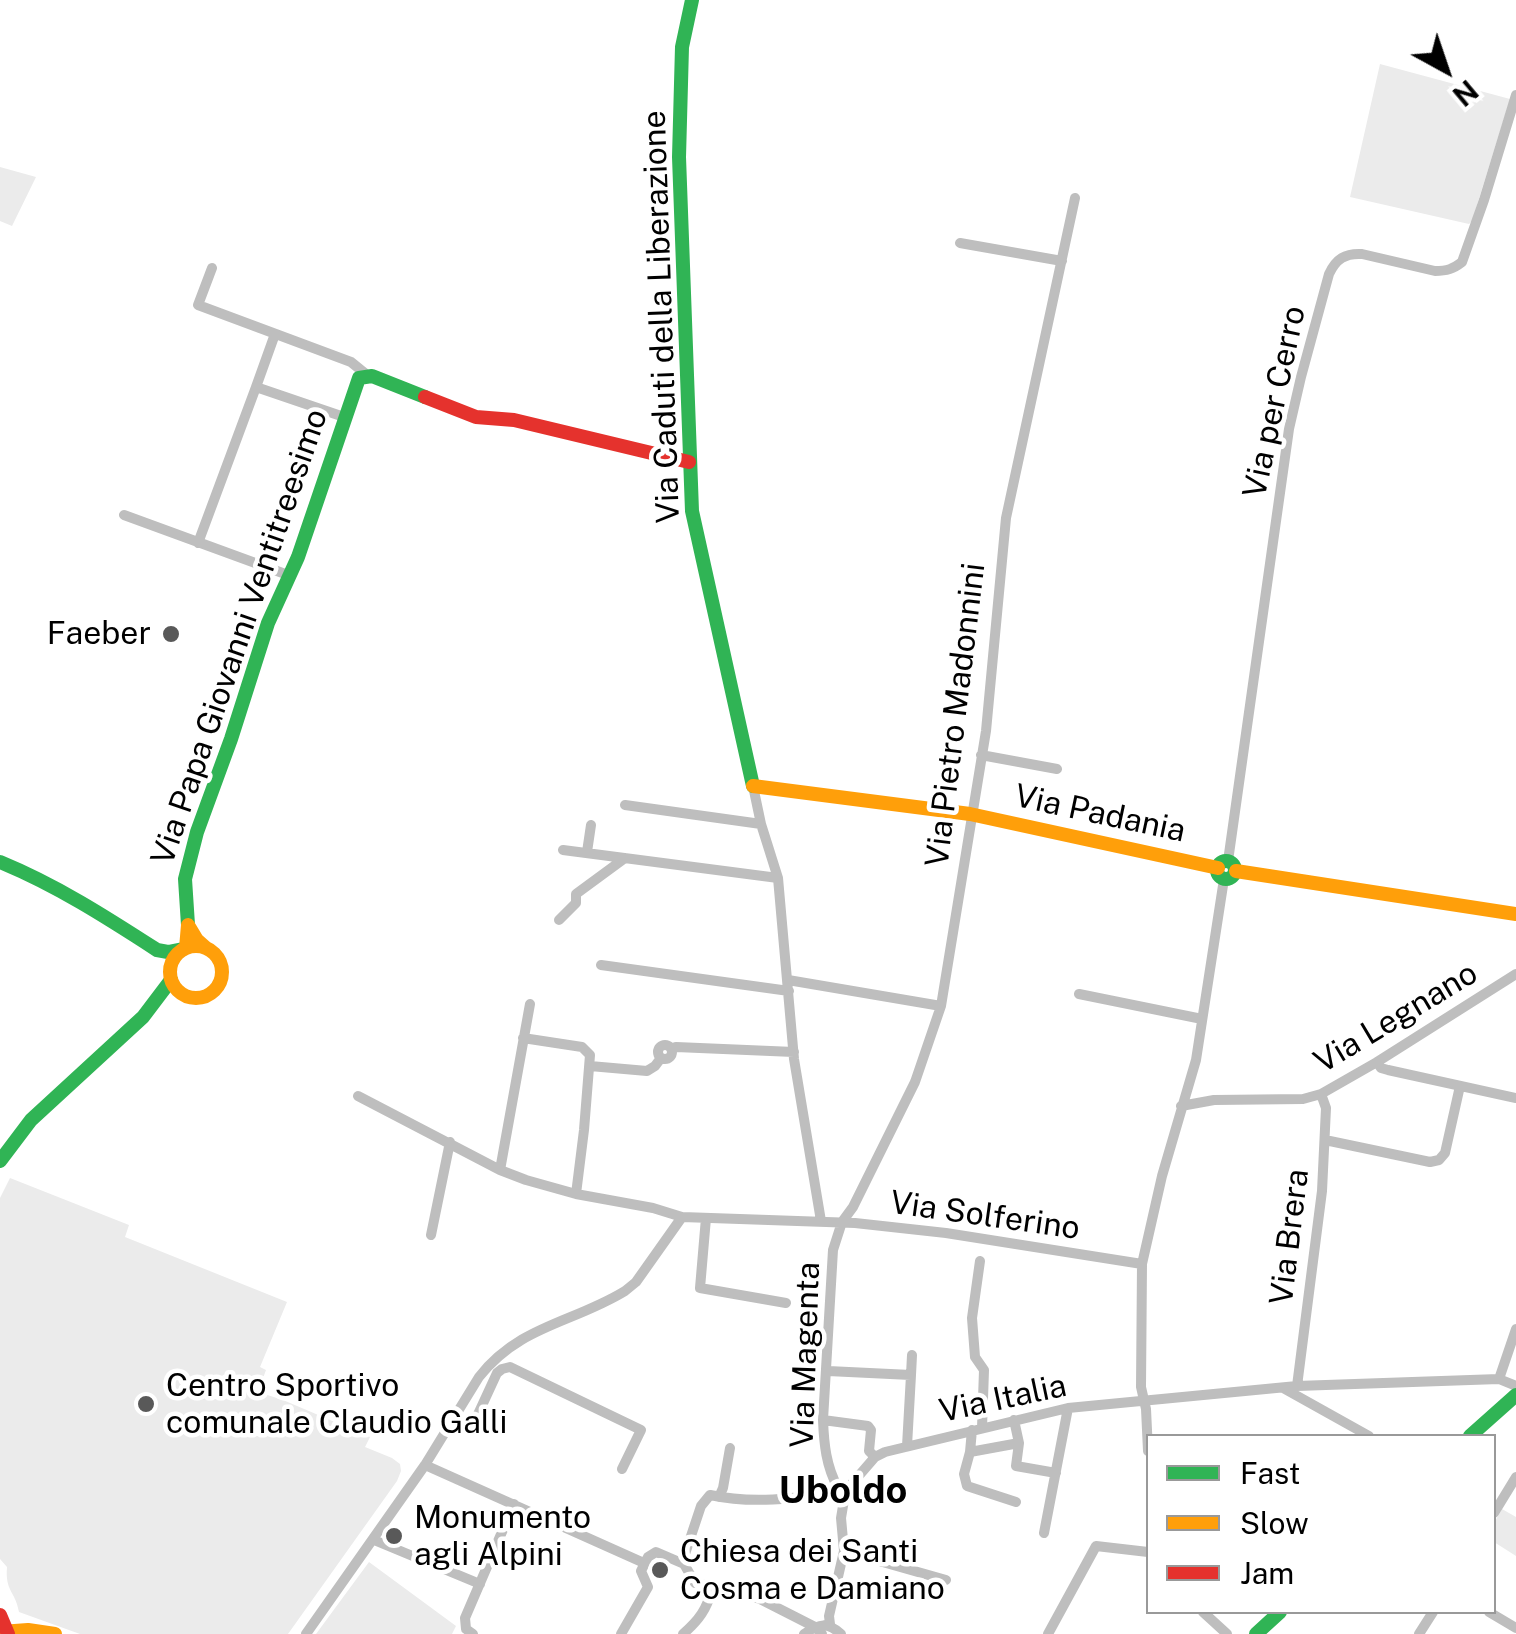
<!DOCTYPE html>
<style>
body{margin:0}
#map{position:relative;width:1516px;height:1634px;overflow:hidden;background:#fff;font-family:"Public Sans",sans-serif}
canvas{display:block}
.legend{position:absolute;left:1146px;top:1434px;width:350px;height:180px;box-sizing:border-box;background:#fff;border:2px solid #999;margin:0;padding:12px 18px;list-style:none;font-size:30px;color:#000}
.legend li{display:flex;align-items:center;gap:20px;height:50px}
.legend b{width:50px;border:2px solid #999}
.north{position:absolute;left:1396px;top:20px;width:100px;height:100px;-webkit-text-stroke:8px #fff;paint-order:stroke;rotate:140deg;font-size:28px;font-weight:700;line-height:40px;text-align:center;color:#000}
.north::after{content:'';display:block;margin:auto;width:35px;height:45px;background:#000;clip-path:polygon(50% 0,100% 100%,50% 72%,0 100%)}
</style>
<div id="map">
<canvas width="1516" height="1634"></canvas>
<ul class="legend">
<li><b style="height:12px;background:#30b455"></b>Fast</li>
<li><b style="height:12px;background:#ff9f0a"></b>Slow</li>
<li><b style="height:12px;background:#e5322d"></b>Jam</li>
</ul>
<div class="north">N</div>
</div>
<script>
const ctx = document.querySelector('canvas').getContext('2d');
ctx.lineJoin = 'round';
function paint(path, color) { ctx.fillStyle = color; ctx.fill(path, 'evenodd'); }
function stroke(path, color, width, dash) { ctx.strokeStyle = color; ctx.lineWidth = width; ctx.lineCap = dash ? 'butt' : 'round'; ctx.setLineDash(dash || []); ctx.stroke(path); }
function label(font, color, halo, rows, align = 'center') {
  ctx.font = font + ' "Public Sans",sans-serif'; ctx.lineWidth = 9; ctx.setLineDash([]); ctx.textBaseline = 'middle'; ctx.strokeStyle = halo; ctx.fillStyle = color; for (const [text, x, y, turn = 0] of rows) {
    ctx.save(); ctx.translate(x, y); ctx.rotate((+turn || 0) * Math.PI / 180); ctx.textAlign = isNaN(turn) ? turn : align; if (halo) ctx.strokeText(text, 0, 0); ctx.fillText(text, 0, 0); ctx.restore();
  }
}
paint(new Path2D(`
 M1380,64l130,35 -38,122 -3,3 -119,-27z
 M0,167l36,10 -24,49 -12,-5z
 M10,1178l119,47 -4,12 162,65 -27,65 6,3 -8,22 25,8 87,37 -5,10 27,11 8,6 1,7 -4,10 -109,153h-208l-61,-22c-4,-22 -14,-20 -12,-45l-7,-8v-361z
 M1502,1509l14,8v39l-22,-14v-19z
 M369,1562l87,64 -4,8h-136z`), '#ebebeb');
stroke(new Path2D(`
 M960,243l102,18
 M212,268l-14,37 153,57 16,13
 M256,387l19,-53
 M124,515l164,60
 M198,543l58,-156 88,30
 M981,755l76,14
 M753,786l8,38 17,54 16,181 27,162
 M625,805l136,19
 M563,850l215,28
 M587,852l4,-27
 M1228,861l61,-432 12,-52 28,-103c7,-15 16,-21 33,-20l73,17c12,0 18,-2 27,-9l22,-62 32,-105
 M559,920l17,-17v-9l49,-36
 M601,965l188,26
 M788,980l153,26
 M1079,994l123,25
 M523,1038l59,9 8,8 -6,75 -8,64
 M658 1052a7 7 0 1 1 14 0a7 7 0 1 1-14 0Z
 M671,1049l5,-2 118,5
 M1377,1062l4,6 7,2 128,28
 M590,1066l57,5 8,-5 6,-8
 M358,1096l142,74 26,10 50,14 77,14 29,9 173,6 91,10 196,31
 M1181,1106l33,-6 89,-1 18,-5 56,-32 139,-88
 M1325,1140l105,22 9,-2 6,-7 15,-67
 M500,1170l30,-166
 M706,1218l-6,70 86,15
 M431,1235l19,-93
 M980,1261l-8,57 3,39 9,13 -2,58
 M828,1371l83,4 -4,71
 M911,1375l1,-20
 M1499,1379l17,-50
 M1297,1386l25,-195 4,-83 -5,-14
 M1283,1388l86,48
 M455,1417l18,8 24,-52 5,-4 8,-2 131,63 -19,39
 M823,1420l45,6 3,4 -2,21 6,6
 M1014,1420l5,23 -3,23 40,7
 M972,1430l-2,22 49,-9
 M1148,1451l-2,-42 -5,-22 1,-123 20,-88 34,-116 28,-181
 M970,1452l-6,22 3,12 49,16
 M425,1465l219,98
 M849,1487l26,-30 10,-5 183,-44 229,-22 202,-7 17,7
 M838,1488c-12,-22 -14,-44 -15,-68l10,-170 9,-28 11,-15 62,-125 26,-76 45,-275 20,-213 69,-320
 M719,1497l4,-9 7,-40
 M1494,1513l22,-36
 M1044,1533l24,-125
 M374,1540l106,44
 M844,1551l102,29
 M1203,1612l24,22
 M1489,1612l27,16
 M830,1624l-1,-8 15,-65 -3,-33 3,-18
 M306,1634l119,-169 54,-88c41,-52 94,-54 146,-86l11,-9 46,-65
 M473,1634l-7,-5 -1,-11 49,-114
 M621,1634l27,-47 -7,-16 7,-14 8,-5 28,12
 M683,1634c16,-14 24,-25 29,-45
 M804,1634c16,-11 23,-12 37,0
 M822,1634l-7,-7 -55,-28 -23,-7 -42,-9 -11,-19v-7l17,-51 9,-11c42,9 84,4 126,-3
 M1048,1634l48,-88 52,6
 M1419,1634l14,-22`), '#bebebe', 10);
stroke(new Path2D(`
 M692,0l-10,47 -3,110 13,354 61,275
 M1217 870a9 9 0 1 1 18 0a9 9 0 1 1-18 0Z
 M0,862c56,23 106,55 157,88l11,2 15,-3
 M188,925l-3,-46 12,-47 34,-93 37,-116 30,-66 61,-179 13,-2 53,21
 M0,1161l31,-41 112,-103 28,-37
 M1470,1436l46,-41
 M1256,1634l24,-22`), '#30b455', 14);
stroke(new Path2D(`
 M753,786l217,28 248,54
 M1236,871l280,43
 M170 972a26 26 0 1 1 52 0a26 26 0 1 1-52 0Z
 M186,948l2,-23 9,15 9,8
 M1,1632l27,-2 27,4`), '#ff9f0a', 14);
stroke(new Path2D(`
 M425,397l51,20 38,3 175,42
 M0,1615l8,19`), '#e5322d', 14);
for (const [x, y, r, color] of [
 [171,634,10,"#595959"],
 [146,1404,10,"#595959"],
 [394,1536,10,"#595959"],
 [660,1570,10,"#595959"]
]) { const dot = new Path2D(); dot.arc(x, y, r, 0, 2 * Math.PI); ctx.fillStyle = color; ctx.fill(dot); stroke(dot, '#fff', 4); }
label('32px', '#000', '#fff', [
 ["Via Caduti della Liberazione",662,317,-92],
 ["Via per Cerro",1275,402,-78],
 ["Via Papa Giovanni Ventitreesimo",240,637,-71],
 ["Via Pietro Madonnini",956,715,-83],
 ["Via Padania",1100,814,12],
 ["Via Legnano",1396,1018,-31],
 ["Via Solferino",985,1216,8],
 ["Via Brera",1290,1237,-83],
 ["Via Magenta",806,1355,-88],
 ["Via Italia",1003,1399,-12]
]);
label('32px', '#000', '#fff', [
 ["Faeber",151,634,"right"],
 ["Centro Sportivo",166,1386],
 ["comunale Claudio Galli",166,1423],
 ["Monumento",414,1518],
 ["agli Alpini",414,1555],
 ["Chiesa dei Santi",680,1552],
 ["Cosma e Damiano",680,1589]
], 'left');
label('bold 38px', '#000', '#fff', [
 ["Uboldo",843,1491]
]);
</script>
